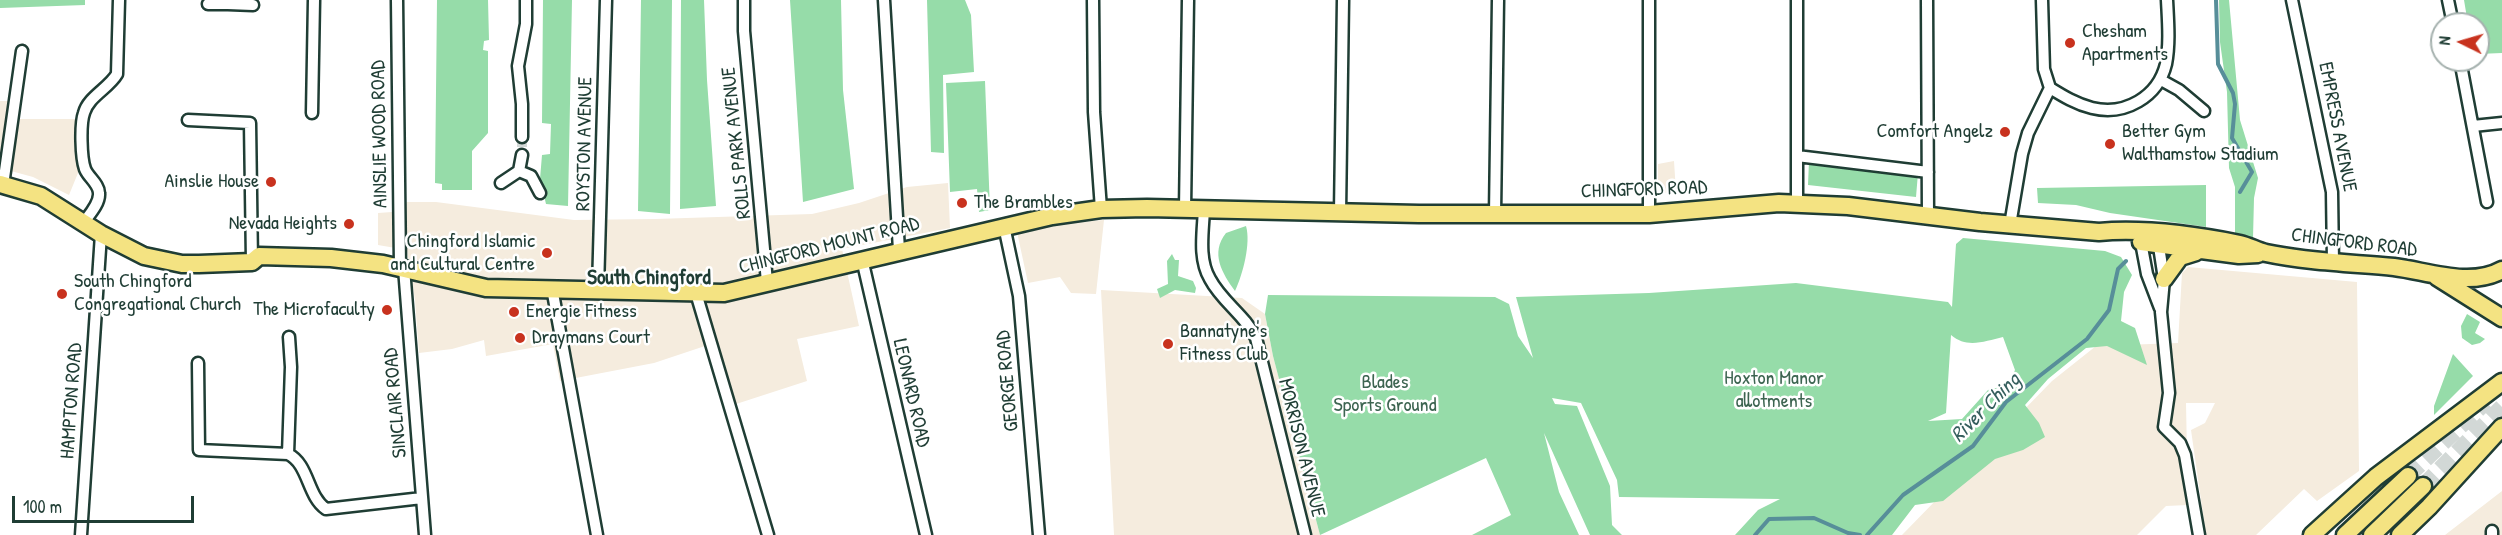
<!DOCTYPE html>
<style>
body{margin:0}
#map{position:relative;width:2502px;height:535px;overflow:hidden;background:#fff;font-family:"Patrick Hand",sans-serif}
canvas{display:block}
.north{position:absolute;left:2430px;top:12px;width:60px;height:60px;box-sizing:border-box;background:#fff;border:2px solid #a5b1ae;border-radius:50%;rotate:275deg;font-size:16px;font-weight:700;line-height:24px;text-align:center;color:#1f3d34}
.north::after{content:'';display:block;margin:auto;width:21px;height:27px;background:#c8321e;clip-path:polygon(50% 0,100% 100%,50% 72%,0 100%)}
.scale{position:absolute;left:12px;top:496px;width:182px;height:27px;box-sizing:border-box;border:3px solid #1f3d34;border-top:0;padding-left:8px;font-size:18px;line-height:21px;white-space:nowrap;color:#1f3d34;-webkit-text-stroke:4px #fff;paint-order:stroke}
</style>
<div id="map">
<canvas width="2502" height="535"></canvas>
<div class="north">N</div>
<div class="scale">100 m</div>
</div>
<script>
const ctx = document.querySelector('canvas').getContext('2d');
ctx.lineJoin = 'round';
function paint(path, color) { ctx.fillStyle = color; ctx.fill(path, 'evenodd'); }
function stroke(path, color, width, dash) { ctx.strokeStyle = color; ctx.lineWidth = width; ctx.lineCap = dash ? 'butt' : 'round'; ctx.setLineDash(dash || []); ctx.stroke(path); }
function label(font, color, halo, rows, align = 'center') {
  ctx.font = font + ' "Patrick Hand",sans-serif'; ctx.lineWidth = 5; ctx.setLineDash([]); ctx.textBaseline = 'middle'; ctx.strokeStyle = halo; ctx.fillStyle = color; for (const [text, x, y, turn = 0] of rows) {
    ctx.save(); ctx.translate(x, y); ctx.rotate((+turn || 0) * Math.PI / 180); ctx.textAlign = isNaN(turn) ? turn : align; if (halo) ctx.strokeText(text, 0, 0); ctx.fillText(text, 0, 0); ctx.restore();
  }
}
paint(new Path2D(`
 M0,101h12l5,18h62l-1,54 -9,22 -36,-18 -33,-9z
 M1674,161l2,31 -18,1v-29z
 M948,183l2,45 -108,21 17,77 -62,13 10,42 -74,24 -28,-59 -51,17 -94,18 -7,-37 -67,12 -2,-16 -32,9 -33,4 -4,-53 -8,-50 -29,-5v-32l14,-1 15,-10h29l138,18 81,-1 157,-5 47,-11 48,-16z
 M1104,220l-8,74 -25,-1 -11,-16 -32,6 -11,-51 36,-8z
 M2188,267l169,15 2,189 -42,30 -13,-12 -48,46h-50l-15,-105 14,-7 10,-20h-29l2,102 -22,1 -29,29h-235l150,-154 44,-35 82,-3 4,-70z
 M1101,290l141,8 23,16 8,42 47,179h-206z
 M2502,491v44h-57z`), '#f5ecde');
paint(new Path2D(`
 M0,0h85v5l-85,3z
 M437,0h51l1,40 -5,1 -1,9 5,1v82l-16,18v39h-30v-6l-7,-1z
 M543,0h29l-4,206 -22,-2 -6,-25 2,-24 8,-1 1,-30 -9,-1z
 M641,0h31l-2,214 -32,-3z
 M681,0h23l3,80 9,126 -36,3z
 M790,0h51l2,90 11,99 -51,13z
 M927,0h38l6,15 3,57 -31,3 1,78 -13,-1z
 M2219,0h10l11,120 18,58 -4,20 -1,40 -18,-2v-49l-6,-19 -2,-76 -7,-50z
 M2464,0h38v53l-24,1v-30h-10z
 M985,81l5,129 -11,2 -2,-23 -27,3 -4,-109z
 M1809,161l109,12 -2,24 -108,-12z
 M2206,185v42l-96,-14 -34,-8 -38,-2 -1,-15z
 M1246,226c5,17 -3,48 -11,65 -13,-18 -25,-38 -9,-58z
 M1963,238l142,13 16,6 11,18 -8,17 -3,29 14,7 12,37 -40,-19 -21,2 -38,31 -23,26 14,18 6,14 -22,13 -28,9 -52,42 -28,4 -23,30h-157l23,-25 22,-11 -161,-2 -2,-17 -36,-77 -29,-5 3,6 22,2 33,80 2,39 10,10h-32l-46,-102 15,59 20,43h-107l39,-20 -25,-57 -166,77 -47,-179 -8,-42 3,-19 227,2 14,7 9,32 15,22 -17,-61 133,-4 147,-10 152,19 4,5 4,-63zM1951,335c16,14 34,6 52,2l12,33 -7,15 -20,5 -26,29 -34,2 18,-8z
 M1172,254l3,6h4l-1,16 15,5 3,7 -1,5 -20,-3 -15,8 -3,-9 11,-5 -1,-23z
 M2467,314l13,8 -5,11 10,6 -5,4 -8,2 -10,-7 -1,-12z
 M2453,354l20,22 -39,39v-9z`), '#96dca9');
stroke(new Path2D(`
 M2216,0l2,64 15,29 2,11 -3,34 20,34 -12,20
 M1755,535l14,-16 45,-1 34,15 12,2
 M1867,535l36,-40 70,-49 33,-44 81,-63 22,-29 9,-41 8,-8`), '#578e99', 4);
stroke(new Path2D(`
 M522,137v18`), '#d2d8d6', 10, [10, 5]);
stroke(new Path2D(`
 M2408,476l78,-74
 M2423,486l79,-79`), '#d2d8d6', 16, [16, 8]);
const minor = new Path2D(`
 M228,0v4l25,1
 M397,0l3,266
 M744,0v31l23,251
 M884,0l15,250
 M1093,0l1,112 7,97
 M1927,0l1,216
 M2042,0l2,69 6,19c13,8 26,16 42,20 33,8 66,-11 74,-44 4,-21 2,-43 1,-64
 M2292,0l40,192 1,70
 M2448,0l5,24
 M208,4h20
 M2460,60l27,142
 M2161,80l18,10 25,21
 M312,113l2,-113
 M188,120l62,3 2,139
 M2473,126l29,-3
 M522,137v-33l-4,-38 8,-42v-24
 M522,155l-3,16 12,5 9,17
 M1797,156l131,16
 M501,183l18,-12
 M3,185l19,-134
 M1797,203v-203
 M1185,209l3,-209
 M1204,209c-1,23 -6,50 6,70 12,23 35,36 46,59l49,197
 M1340,213l3,-213
 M1495,214l3,-214
 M1649,214v-214
 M84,222c6,-8 16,-19 15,-29 0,-9 -11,-16 -14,-24 -4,-11 -5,-45 -1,-56 4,-16 25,-25 33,-39l2,-74
 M2010,225l12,-71 6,-21 22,-45
 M1004,226l15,70 20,239
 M2140,237l7,37 13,34
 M2158,240l6,39 -3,33 8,81 -5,34 16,16 5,12 14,80
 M862,259l64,276
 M404,268l21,267
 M552,288l45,247
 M598,289l8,-289
 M696,293l72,242
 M198,363l1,87 89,4c21,10 19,42 38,55l96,-11
 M288,454l3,-87 -2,-30
 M2492,531v4
 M81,535l20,-301`);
const primary = new Path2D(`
 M0,184l41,12 60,38 43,22 38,8h17l53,-2 7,-6 72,2 52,6 103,24 238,5 328,-77 49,-7 46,-1 272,6h230l130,-11 69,3 132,16 119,10c45,-4 96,3 141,12 9,2 17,7 26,9 42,9 86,10 128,14 33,4 76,21 108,3
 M2141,242l98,13 19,-1
 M2437,277l65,41
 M2164,279l16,-22 16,-5`);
const trunk = new Path2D(`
 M2312,535l64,-58 126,-95
 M2345,535l63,-59
 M2372,535l51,-49
 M2400,535l29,-28 73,-80`);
stroke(minor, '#1f3d34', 15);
stroke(primary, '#1f3d34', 21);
stroke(trunk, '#1f3d34', 21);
stroke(minor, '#fff', 10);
stroke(primary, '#f4e382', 16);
stroke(trunk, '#f4e382', 16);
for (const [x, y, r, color] of [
 [2070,43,6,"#c8321e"],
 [2005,132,6,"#c8321e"],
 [2110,144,6,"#c8321e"],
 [271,182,6,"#c8321e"],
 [962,203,6,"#c8321e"],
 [349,224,6,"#c8321e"],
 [547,253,6,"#c8321e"],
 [62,294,6,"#c8321e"],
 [387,310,6,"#c8321e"],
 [514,312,6,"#c8321e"],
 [520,338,6,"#c8321e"],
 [1168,344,6,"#c8321e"]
]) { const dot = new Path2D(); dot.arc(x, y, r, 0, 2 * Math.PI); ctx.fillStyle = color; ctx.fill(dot); stroke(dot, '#fff', 2); }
label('20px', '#1f3d34', '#fff', [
 ["Chesham",2082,32],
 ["Apartments",2082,55],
 ["Comfort Angelz",1993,132,"right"],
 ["Better Gym",2122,132],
 ["Walthamstow Stadium",2122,155],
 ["Ainslie House",259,182,"right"],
 ["The Brambles",974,203],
 ["Nevada Heights",337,224,"right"],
 ["Chingford Islamic",535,242,"right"],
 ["and Cultural Centre",535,265,"right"],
 ["South Chingford",74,282],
 ["Congregational Church",74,305],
 ["The Microfaculty",375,310,"right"],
 ["Energie Fitness",526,312],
 ["Bannatyne's",1180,332],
 ["Fitness Club",1180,355],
 ["Draymans Court",532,338]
], 'left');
label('20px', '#1f3d34', '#fff', [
 ["EMPRESS AVENUE",2337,127,79],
 ["AINSLIE WOOD ROAD",380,134,-91],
 ["ROLLS PARK AVENUE",737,143,-96],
 ["ROYSTON AVENUE",585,144,-89],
 ["CHINGFORD ROAD",1644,190,-2],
 ["CHINGFORD ROAD",2354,243,7],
 ["CHINGFORD MOUNT ROAD",829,246,-14],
 ["GEORGE ROAD",1008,381,-95],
 ["LEONARD ROAD",911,393,77],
 ["HAMPTON ROAD",72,401,-86],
 ["SINCLAIR ROAD",396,403,-95],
 ["MORRISON AVENUE",1301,448,76]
]);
label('20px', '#3d6551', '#fff', [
 ["Hoxton Manor",1774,379],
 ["allotments",1774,402],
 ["Blades",1385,383],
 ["Sports Ground",1385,406]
]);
label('bold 21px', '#1f3d34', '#fff', [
 ["South Chingford",649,278]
]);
label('italic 21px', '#365f5e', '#fff', [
 ["River Ching",1986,408,-45]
]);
</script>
